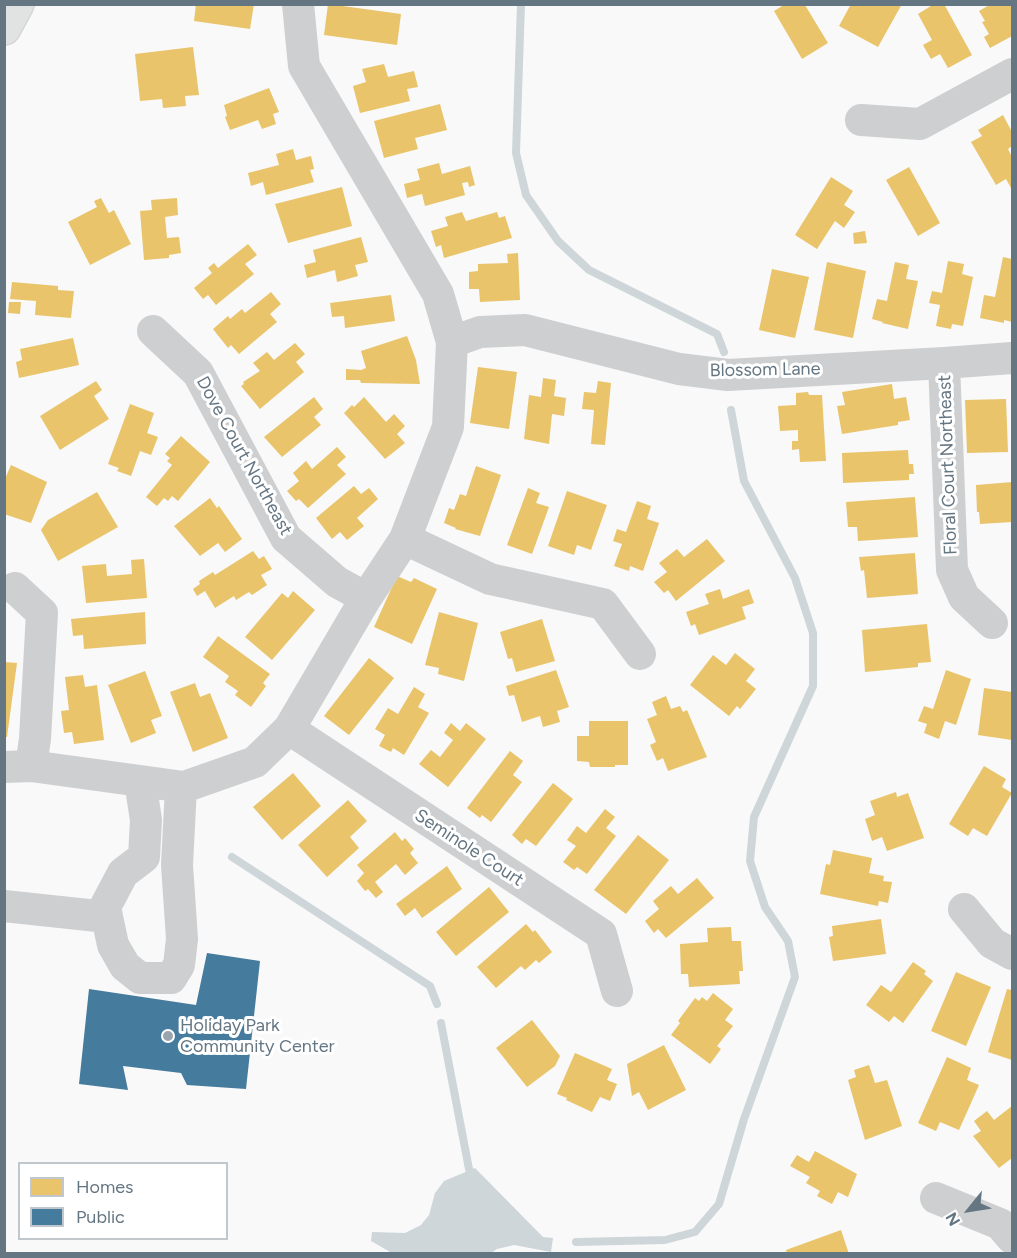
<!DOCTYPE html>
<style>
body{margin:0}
#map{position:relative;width:1017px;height:1258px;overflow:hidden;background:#f9f9f9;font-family:Figtree,sans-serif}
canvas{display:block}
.frame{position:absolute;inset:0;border:6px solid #657683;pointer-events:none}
.legend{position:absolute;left:18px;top:1162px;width:210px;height:78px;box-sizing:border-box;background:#fff;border:2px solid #c1c8cd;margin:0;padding:8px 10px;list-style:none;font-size:18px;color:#657683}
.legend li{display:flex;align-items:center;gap:12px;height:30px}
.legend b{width:30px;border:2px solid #c1c8cd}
.north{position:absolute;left:939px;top:1180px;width:60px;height:60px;-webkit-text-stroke:4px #fff;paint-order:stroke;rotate:240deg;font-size:16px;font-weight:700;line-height:24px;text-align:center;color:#657683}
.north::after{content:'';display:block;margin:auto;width:21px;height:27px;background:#657683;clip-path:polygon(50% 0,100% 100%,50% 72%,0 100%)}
</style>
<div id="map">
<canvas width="1017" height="1258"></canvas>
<div class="frame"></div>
<ul class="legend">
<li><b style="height:16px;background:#e9c46a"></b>Homes</li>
<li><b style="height:16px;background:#457b9d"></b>Public</li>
</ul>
<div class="north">N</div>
</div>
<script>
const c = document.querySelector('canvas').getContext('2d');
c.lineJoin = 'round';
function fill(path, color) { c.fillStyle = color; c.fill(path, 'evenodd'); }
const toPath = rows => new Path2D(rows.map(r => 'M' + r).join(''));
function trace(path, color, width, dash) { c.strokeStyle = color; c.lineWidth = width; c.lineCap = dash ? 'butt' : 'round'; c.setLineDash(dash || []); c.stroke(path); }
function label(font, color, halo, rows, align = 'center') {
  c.font = font + ' Figtree,sans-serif'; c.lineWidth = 6; c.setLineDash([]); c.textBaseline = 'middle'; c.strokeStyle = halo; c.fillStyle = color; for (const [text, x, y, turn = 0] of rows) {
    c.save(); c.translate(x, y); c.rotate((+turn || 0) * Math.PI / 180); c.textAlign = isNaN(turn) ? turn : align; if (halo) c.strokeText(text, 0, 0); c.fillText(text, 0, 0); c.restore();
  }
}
fill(toPath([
 [475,1168,543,1237,553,1238,551,1252,514,1245,497,1249,491,1253,392,1253,371,1241,372,1232,405,1233,421,1225,429,1215,435,1193,444,1181]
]), '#ced6d9');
fill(toPath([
 [196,4,254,4,250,29,194,21],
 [328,4,401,14,397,45,324,35],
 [851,4,902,4,878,47,839,26],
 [934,4,944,4,972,55,948,68,940,54,931,59,923,45,932,40,918,14],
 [991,4,1012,4,1012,36,990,48,984,37,989,34,982,22,985,21,979,11],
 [784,5,805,5,828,43,802,59,774,11],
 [193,47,199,95,185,96,186,106,163,108,162,99,140,101,135,54],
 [384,64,388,77,414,71,418,87,407,89,410,101,360,113,353,86,366,82,362,69],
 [269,88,279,112,273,114,276,124,262,129,258,120,230,130,225,117,227,116,224,105],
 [440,104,447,130,415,138,418,149,384,158,374,121],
 [1003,115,1012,132,1012,146,1008,149,1012,157,1012,190,1006,179,996,185,971,142,982,136,978,130],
 [293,149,296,160,311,156,314,169,310,170,314,182,266,195,263,182,251,186,248,173,279,165,276,154],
 [439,163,442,174,470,166,475,185,469,187,468,182,462,183,465,195,425,206,422,194,407,198,404,184,420,180,417,169],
 [909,167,940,223,918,236,886,180],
 [831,177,853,191,844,205,855,212,844,228,835,221,817,249,795,235],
 [342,187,352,226,288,243,275,204],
 [101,198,109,213,114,210,131,244,90,265,68,222,97,207,94,201],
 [177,198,178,215,165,217,167,238,179,237,181,253,169,255,169,258,144,260,140,211,152,210,151,200],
 [462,212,466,221,497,212,499,218,505,216,512,238,444,258,441,245,436,247,431,231,448,226,445,217],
 [865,231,867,243,854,244,853,233],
 [361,237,368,262,355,265,358,276,337,282,335,270,307,278,304,265,316,262,313,250],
 [248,244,257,255,245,264,254,274,216,305,208,295,203,299,194,288,212,273,208,268,214,263,218,268],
 [518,253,520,300,480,302,479,289,469,289,469,272,478,271,478,264,508,263,507,254],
 [1003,257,1012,259,1012,322,1004,320,1004,323,980,318,984,295,995,297],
 [948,261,964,264,962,274,973,277,963,326,952,324,951,329,936,326,940,305,929,303,932,291,942,293],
 [827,262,866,271,853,338,814,330],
 [895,262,909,265,906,279,918,281,908,329,882,323,883,322,872,319,877,299,887,301],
 [772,269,809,277,795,338,759,330],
 [12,282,58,286,58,290,74,291,71,318,35,315,36,301,10,299],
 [271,292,281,304,270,314,277,322,239,354,231,345,228,348,213,329,228,316,230,319,242,309,245,313],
 [391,295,395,321,345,328,344,316,332,317,330,303],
 [9,302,21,302,20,314,8,313],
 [407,336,416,360,420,384,361,383,360,380,346,380,346,369,361,370,366,368,361,351],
 [73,338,79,365,19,378,16,362,22,360,20,349],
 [295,343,305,354,296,362,304,372,260,409,241,386,244,384,243,382,260,371,253,363,267,352,274,360],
 [478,367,517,372,509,429,470,423],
 [543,378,556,380,554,396,566,398,564,416,552,414,549,444,524,439,529,395,541,397],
 [96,381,102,390,94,396,109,419,60,450,40,416],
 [598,381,611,383,605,445,591,444,594,410,582,409,584,392,596,393],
 [892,384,894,399,906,397,910,420,898,422,898,425,842,434,837,406,845,405,842,392],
 [808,392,809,395,822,395,826,461,800,462,799,449,792,450,792,441,798,441,798,430,780,431,778,406,796,405,796,393],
 [314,397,323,409,314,417,321,425,282,457,264,437],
 [364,397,386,422,394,414,405,426,397,434,405,443,385,459,344,413,352,405,354,407],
 [1006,399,1008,452,967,453,965,400],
 [130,404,154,413,147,433,158,437,151,455,140,451,131,476,117,471,119,468,108,464],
 [181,436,210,462,178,501,172,496,168,501,164,498,157,506,146,497,172,465,167,461,170,458,165,454],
 [337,447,346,457,337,465,346,474,308,508,299,499,296,501,287,491,299,481,293,473,306,461,312,469],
 [908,450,909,464,913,464,914,474,909,474,909,480,843,483,842,453],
 [11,465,47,482,31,523,4,514,4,481],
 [476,466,501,475,480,536,455,529,456,528,444,523,449,508,454,510,460,494,466,496],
 [1012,482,1012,522,980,524,979,512,977,512,976,485],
 [354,486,361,494,369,488,378,499,357,518,364,526,347,540,340,532,332,539,316,518],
 [528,488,540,493,536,503,549,507,532,554,507,545],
 [567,491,607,505,591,550,577,545,574,555,548,546],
 [97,492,118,527,58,561,41,530,48,520],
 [915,497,918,537,858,541,857,527,848,527,846,502],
 [210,498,217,508,219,506,242,539,225,552,218,543,200,556,174,526],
 [637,501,651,506,647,519,659,523,643,571,630,566,629,571,614,566,622,544,613,541,617,529,626,532],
 [707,539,725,561,676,601,668,590,664,593,654,582,667,572,659,563,677,549,684,557],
 [253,551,259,559,264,556,272,569,261,575,267,585,252,595,249,592,236,600,234,596,215,608,205,591,197,596,193,589,200,584,199,581,213,572,215,575],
 [915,553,918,594,867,598,864,570,861,571,859,557],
 [144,559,147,598,86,603,82,566,106,564,107,576,132,574,131,560],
 [397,576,411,582,414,578,437,589,412,644,374,627],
 [720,589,723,599,749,589,754,603,742,607,746,619,699,635,695,624,691,626,686,612,709,604,705,594],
 [293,591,315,610,272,660,245,637,282,593,288,598],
 [145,612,146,644,84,649,83,635,73,636,71,619],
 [439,612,478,623,464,681,438,674,439,668,425,665],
 [542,619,555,661,516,672,512,658,508,659,500,632],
 [927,624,931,662,918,663,918,667,865,672,862,630],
 [218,636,270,674,263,683,266,686,251,707,235,695,238,691,225,682,229,676,203,657],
 [735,653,755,669,746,681,756,689,740,709,737,706,729,716,690,685,713,655,726,665],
 [369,658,394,678,349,735,324,716],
 [4,662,17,663,7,737,4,737],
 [556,670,569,707,557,711,560,722,543,727,540,716,522,722,514,695,509,696,506,686],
 [946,670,971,679,956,725,945,721,939,739,924,733,927,724,918,721,924,706,933,709],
 [145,671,162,716,151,720,156,733,131,743,108,685],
 [83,675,85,687,97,685,104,740,74,744,72,732,64,733,61,711,69,710,65,677],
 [195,683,200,697,210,693,228,738,193,752,170,692],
 [414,687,425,694,418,707,429,713,404,755,393,748,391,752,379,746,385,735,375,729,388,708,398,714],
 [984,688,1012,692,1012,740,978,735],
 [666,696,671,709,680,706,683,712,687,710,707,757,668,771,663,758,657,761,650,745,656,742,647,719,657,715,652,702],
 [589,721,628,721,628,765,615,765,615,767,590,767,589,762,577,761,577,736,589,736],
 [451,723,460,731,466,723,486,739,448,787,419,764,431,750,440,757,453,740,444,733],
 [510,751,523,761,513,775,522,782,491,822,482,815,480,818,467,808],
 [984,766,1006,779,1002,787,1012,793,987,836,973,828,968,836,949,824],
 [293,773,321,806,282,840,253,807],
 [553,783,573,799,536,846,526,839,522,844,512,835],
 [896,792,897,797,908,793,924,838,887,851,882,837,872,841,865,819,875,815,870,801],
 [348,800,367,821,350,837,359,848,327,877,298,845],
 [605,809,615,817,606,828,616,836,587,874,577,867,574,870,563,862,576,846,567,840,577,826,586,833],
 [395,832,402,841,405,838,414,849,410,853,418,863,405,875,396,864,375,882,383,892,376,898,368,889,365,891,357,881,364,873,357,865],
 [638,835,669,860,626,914,594,890],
 [833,850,872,858,869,873,884,876,883,881,892,882,888,903,879,901,878,906,820,894,826,864,830,865],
 [447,866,462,889,422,918,415,908,405,916,396,904],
 [697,878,714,898,666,938,658,929,654,933,645,921,659,909,653,901,671,886,678,894],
 [489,887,509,912,456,956,436,932],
 [881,919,886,954,833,961,829,937,833,936,832,926],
 [526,924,533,932,535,930,552,952,539,963,536,960,525,970,521,966,496,988,477,967],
 [731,927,732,941,741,941,743,971,739,971,740,984,689,987,688,974,681,974,680,944,708,942,707,928],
 [913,962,926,971,924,974,933,981,903,1023,894,1016,889,1022,866,1005,881,985,891,992],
 [956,972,991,987,966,1046,931,1031],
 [1007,989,1012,990,1012,1060,988,1052],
 [713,993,733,1009,725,1020,733,1026,717,1046,721,1049,710,1064,671,1035,680,1023,678,1021,695,998,699,1001,702,997,707,1001],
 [532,1020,560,1056,555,1066,527,1087,496,1048],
 [664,1045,686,1090,648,1110,639,1092,632,1096,627,1064],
 [575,1053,612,1069,607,1080,617,1084,610,1101,600,1097,592,1112,566,1100,567,1098,557,1094],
 [947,1057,971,1068,967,1080,979,1085,959,1130,940,1122,936,1131,918,1123],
 [869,1065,875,1083,887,1080,902,1126,865,1140,848,1080,856,1077,854,1070],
 [1012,1106,1012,1158,999,1168,973,1136,981,1131,974,1121,987,1111,994,1120],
 [815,1151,857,1174,848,1197,838,1192,832,1204,817,1196,820,1191,806,1183,810,1177,790,1166,797,1155,809,1162],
 [841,1230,849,1254,787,1254,786,1250]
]), '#e9c46a');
fill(toPath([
 [207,953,260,961,246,1089,187,1085,181,1073,123,1066,128,1090,79,1084,89,989,196,1005]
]), '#457b9d');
trace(toPath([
 [521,4,516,153,526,195,558,241,589,270,717,334,724,352],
 [232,857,430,986,437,1004],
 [441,1023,469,1169],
 [576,1242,665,1240,695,1232,719,1204,744,1119,795,977,788,941,765,907,750,861,754,817,813,686,813,633,795,578,744,481,731,410]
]), '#ced6d9', 8);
const highway = toPath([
 [4,28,17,4]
]);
trace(highway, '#d5d6d6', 36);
trace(toPath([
 [861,120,920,124,1012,74],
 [153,331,198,373,286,538,337,582,366,598],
 [452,342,480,332,525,330,679,369,728,375,944,363,1012,358],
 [944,363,952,570,964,597,992,623],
 [405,539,490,579,603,604,640,654],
 [15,588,42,613,35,739,31,766],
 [289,729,601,934,617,991],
 [4,767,31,766,184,787,255,762,289,729,366,598,405,539,448,427,452,342,438,294,304,66,298,4],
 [140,781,146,820,144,857,123,873,105,907,113,945,125,966,140,978,171,978,179,965,182,939,177,865,181,787],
 [4,906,107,917],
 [964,909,992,943,1012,954],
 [936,1198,1000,1224,1012,1238]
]), '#cecfd0', 32);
trace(highway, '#e1e2e2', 33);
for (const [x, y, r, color] of [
 [168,1036,6,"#99a4ac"]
]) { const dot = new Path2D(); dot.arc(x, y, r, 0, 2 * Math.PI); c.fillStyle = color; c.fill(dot); trace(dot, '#fff', 2); }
label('18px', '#657683', '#fff', [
 ["Blossom Lane",765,370,-1],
 ["Dove Court Northeast",244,456,61],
 ["Floral Court Northeast",948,465,-92],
 ["Seminole Court",469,848,33]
]);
label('18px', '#657683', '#fff', [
 ["Holiday Park",180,1026],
 ["Community Center",180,1047]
], 'left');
</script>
